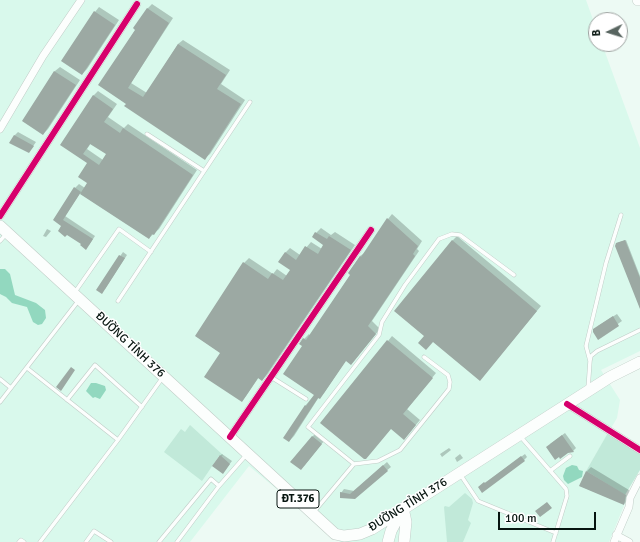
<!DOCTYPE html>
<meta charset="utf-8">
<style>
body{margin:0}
#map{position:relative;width:640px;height:542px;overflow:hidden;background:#edfaf4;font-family:Signika,sans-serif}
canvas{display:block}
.north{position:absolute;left:588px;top:12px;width:40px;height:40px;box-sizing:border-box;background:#fff;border:1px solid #9ca19f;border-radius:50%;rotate:266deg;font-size:11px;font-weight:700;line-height:16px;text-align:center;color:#071510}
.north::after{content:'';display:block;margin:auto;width:14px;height:18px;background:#586560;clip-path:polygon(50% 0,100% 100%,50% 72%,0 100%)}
.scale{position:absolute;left:498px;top:512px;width:98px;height:18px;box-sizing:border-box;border:2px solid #071510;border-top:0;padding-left:5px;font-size:12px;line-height:14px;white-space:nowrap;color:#071510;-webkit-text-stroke:3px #fff;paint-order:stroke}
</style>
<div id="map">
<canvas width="640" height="542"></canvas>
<div class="north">B</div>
<div class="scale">100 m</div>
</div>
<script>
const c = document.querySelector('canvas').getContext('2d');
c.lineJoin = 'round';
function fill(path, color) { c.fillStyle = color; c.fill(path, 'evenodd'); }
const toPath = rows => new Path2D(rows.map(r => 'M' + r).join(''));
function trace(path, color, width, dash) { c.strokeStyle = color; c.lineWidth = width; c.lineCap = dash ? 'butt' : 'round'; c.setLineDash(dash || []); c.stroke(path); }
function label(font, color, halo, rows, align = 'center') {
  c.font = font + ' Signika,sans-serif'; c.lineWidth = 3; c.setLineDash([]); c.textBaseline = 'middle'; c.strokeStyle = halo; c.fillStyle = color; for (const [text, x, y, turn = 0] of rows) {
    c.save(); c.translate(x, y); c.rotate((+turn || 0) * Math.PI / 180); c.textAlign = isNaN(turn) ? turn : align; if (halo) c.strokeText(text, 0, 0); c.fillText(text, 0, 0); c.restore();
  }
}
fill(toPath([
 [0,0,586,0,596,28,596,44,602,44,640,148,640,351,601,370,620,400,617,418,586,471,628,496,609,542,340,542,249,466,190,542,0,542]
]), '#d9f9ec');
fill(toPath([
 [190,425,223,455,221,457,219,456,202,481,164,452,181,429,185,432],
 [609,431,640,450,640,470,625,495,586,471],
 [465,493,472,499,473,503,468,520,471,523,463,542,447,542,444,507,445,506,449,507]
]), '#c1e9d9');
fill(toPath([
 [0,269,5,269,10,274,15,295,36,303,45,310,46,318,42,324,38,325,33,322,27,307,12,303,6,297,0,294],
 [91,383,96,383,105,386,106,390,100,399,95,397,93,398,86,391],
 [572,465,577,466,579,470,583,471,582,477,568,484,564,480,563,476,566,468]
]), '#92d8bf');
fill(toPath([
 [152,4,173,18,131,83,147,93,178,44,183,40,230,70,221,84,245,100,210,154,205,158,100,85,136,29,147,9],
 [99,7,119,20,87,69,82,74,95,12],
 [60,67,80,80,48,129,43,134,23,121,55,71],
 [98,91,117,104,108,117,124,128,128,124,197,170,159,229,149,238,80,193,65,216,95,236,89,245,82,244,63,225,54,220,75,188,79,184,85,188,89,182,88,163,62,145,93,96],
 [91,143,107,154,103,160,87,149],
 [18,132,36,142,29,152,14,136],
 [392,214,422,241,417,249,419,251,372,321,380,329,351,364,346,360,324,393,319,397,294,436,289,441,305,406,315,394,303,346,304,339,309,334,310,336,351,274,349,273,360,256,366,252,388,219],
 [321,228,331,235,335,232,355,245,267,375,262,380,259,377,246,396,242,401,221,353,196,336,244,263,249,258,273,274,277,269,287,276,291,270,285,253,290,248,300,255,311,242,322,249,325,245,316,233],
 [47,229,51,231,46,237,43,236],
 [457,236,541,306,484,375,426,336,452,241],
 [626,240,640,276,640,308,617,243],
 [123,252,127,255,105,289,97,290],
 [617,314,622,321,598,338,598,326],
 [392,336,436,373,407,409,420,420,408,434,391,428,366,458,388,341],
 [316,433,324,441,304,466,312,437],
 [565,433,576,448,573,451,550,444],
 [449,448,451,450,442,457,440,454],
 [222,454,232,461,225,470,220,456],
 [460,454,463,458,457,462,455,458],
 [525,454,527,457,524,460,479,487],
 [387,462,391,467,354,498,341,493,344,489,354,491],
 [591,467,629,490,629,499,624,504,580,486,587,471]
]), '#0003');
fill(toPath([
 [147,8,169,23,128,88,143,97,178,44,226,75,217,89,241,104,205,160,124,106,126,104,98,85,135,30,133,28],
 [94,11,115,25,82,75,61,61],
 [54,71,76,85,43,135,22,121],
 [93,95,113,109,104,122,120,133,123,128,193,175,154,235,152,234,149,239,80,194,87,183,78,177,87,163,60,145],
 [90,144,106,154,99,165,83,154],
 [14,135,34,146,29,153,9,143],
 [74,187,81,192,63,220,93,239,86,250,80,245,81,244,67,235,65,237,58,231,61,226,53,220],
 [387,218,418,246,413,254,415,256,368,326,376,334,351,365,346,361,320,399,318,398,289,442,283,438,305,405,306,406,314,395,283,374,302,346,299,344,303,338,306,340,350,275,348,273,360,256,361,257],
 [315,232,327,239,329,236,351,250,262,381,258,378,242,402,204,377,220,353,195,336,243,262,268,279,272,273,283,280,290,270,278,262,285,252,296,260,305,246,318,254,323,245,312,237],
 [452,240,537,311,480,381,433,342,426,350,418,343,424,336,394,311],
 [625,240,640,278,640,309,615,246,616,243],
 [119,255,125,258,102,294,96,290],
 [613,316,619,326,598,340,593,332,593,329],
 [387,340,433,378,403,414,416,425,404,440,391,429,366,459,364,459,320,423],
 [71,367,75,370,61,391,56,387],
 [562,435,574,452,568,453,560,459,559,457,555,460,546,447],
 [312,436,322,444,301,470,290,462],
 [220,455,230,464,223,474,212,466],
 [521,456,525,461,482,493,478,487,484,482,485,483],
 [383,465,388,471,355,499,340,498,340,492,350,494],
 [586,471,626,495,624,505,579,486],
 [547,502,552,508,540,517,535,511]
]), '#9ca9a3');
const service = toPath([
 [147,134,204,171],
 [0,241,7,233],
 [75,292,119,229,151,252],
 [118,301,250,102],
 [590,361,586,346,606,263,621,215],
 [27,368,118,440],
 [271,377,306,399],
 [0,379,11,388],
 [588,389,590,361,591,356,597,351,640,330],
 [67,400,95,365,142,407],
 [0,402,79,300],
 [520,436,566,489,567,496,553,542],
 [354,464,308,427,379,335,382,322,405,285,439,239,452,234,460,235,514,275],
 [550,471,570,456],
 [460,474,478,501,556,533],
 [313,513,354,464,378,461,400,450,449,389,450,382,448,375,424,357],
 [19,542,21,540,24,542],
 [40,542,118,440,163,377],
 [86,542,94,531,111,542],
 [159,542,211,479,219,486],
 [177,542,219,486,247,454]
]);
const minor = toPath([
 [0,129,43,56,81,0],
 [0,216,137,4],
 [567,404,640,450],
 [230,437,371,230],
 [616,535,629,542],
 [614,542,629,507,630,498,640,478]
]);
const primary = toPath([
 [638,0,640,0],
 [0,226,335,534,344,536,360,534,372,529,610,377,640,362],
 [403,508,406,522,404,542],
 [388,542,391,531,401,512]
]);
trace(service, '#c0cdc7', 4.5);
trace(minor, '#c0cdc7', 8);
trace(primary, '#c0cdc7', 12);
trace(service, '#fcfefd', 3.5);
trace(minor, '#fcfefd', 7);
trace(primary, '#fcfefd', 11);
trace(toPath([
 [0,216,137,4],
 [567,404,640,450],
 [230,437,371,230]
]), '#d6006c', 6);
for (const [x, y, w] of [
 [298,499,42]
]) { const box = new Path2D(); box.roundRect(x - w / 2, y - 9, w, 18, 3); c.fillStyle = '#fff'; c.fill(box); trace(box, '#071510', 1); }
label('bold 11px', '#071510', null, [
 ["ĐT.376",298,499]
]);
label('12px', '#071510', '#fff', [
 ["ĐƯỜNG TỈNH 376",130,345,43],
 ["ĐƯỜNG TỈNH 376",408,505,-32]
]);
</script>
